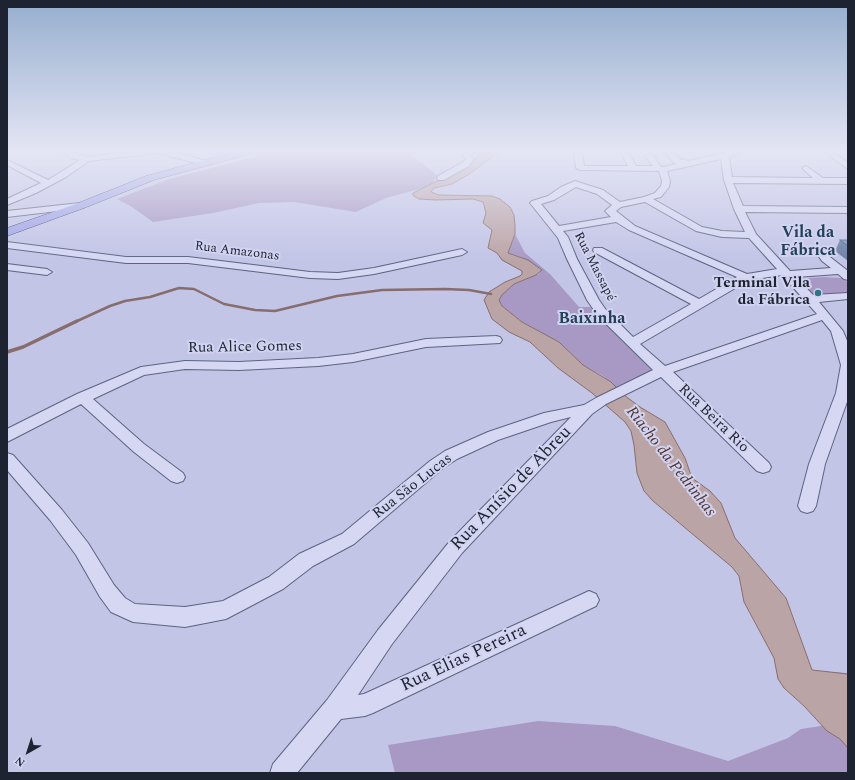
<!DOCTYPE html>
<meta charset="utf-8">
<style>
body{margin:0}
#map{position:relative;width:855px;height:780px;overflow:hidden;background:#c3c5e7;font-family:Spectral,serif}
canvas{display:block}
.frame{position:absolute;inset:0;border:8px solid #1e2331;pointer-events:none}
.north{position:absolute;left:8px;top:732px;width:40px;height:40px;-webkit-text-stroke:3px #d1d3f0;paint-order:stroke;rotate:219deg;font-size:11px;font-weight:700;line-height:16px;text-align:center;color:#1e2331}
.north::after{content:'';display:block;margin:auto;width:14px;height:18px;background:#1e2331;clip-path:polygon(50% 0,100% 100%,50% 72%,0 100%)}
</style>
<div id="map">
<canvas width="855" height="780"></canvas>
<div class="frame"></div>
<div class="north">N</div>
</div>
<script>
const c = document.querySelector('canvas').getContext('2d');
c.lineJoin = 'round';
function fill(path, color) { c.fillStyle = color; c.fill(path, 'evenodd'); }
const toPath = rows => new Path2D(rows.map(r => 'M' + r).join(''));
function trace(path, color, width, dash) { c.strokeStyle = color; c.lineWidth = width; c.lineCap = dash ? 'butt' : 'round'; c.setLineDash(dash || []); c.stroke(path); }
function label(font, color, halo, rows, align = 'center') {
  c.font = font + ' Spectral,serif'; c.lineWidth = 4; c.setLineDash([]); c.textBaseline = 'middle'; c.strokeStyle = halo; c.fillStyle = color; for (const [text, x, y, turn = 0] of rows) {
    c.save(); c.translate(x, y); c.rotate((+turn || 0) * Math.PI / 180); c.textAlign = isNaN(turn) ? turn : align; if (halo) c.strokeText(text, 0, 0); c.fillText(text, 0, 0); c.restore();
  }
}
fill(toPath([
 [266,151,407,151,437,175,431,186,386,198,356,212,294,202,259,203,213,213,153,222,132,207,117,199,169,179,254,157],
 [515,234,525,253,550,274,579,307,590,307,654,370,616,388,603,376,583,365,559,342,522,322,502,306,499,300,502,295,514,284,539,274,541,269,521,257,508,253],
 [824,277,842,278,848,283,848,294,812,295,794,279],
 [798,670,846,673,848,676,848,773,395,773,388,745,538,721,615,726,728,761,788,738,801,729,827,725]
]), '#a899c4');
const water = toPath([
 [484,151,500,151,471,173,452,184,434,188,431,192,439,195,492,196,500,199,510,207,514,215,515,225,515,234,508,253,528,260,542,270,536,275,514,284,502,295,499,300,502,306,522,322,559,342,583,365,611,382,624,395,640,407,665,422,685,458,692,478,710,491,721,503,735,538,786,598,812,670,848,674,848,748,840,739,827,731,804,706,784,688,778,679,774,658,744,602,739,576,732,567,653,501,644,491,637,473,634,445,631,431,625,422,592,393,558,368,530,342,509,332,492,319,484,300,489,292,505,282,520,276,522,274,522,271,502,260,497,253,488,248,492,230,483,223,486,213,483,202,473,199,436,200,419,199,414,196,412,194,415,192,465,167,484,151]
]);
fill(water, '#bba4a6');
trace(water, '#876d6d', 1);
trace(toPath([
 [75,322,110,306,125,301,150,297,179,288,194,289,224,304,255,310,275,311,337,296,382,290,445,289,469,290,491,294]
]), '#876d6d', 2.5);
trace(toPath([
 [7,352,23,347,77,321]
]), '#876d6d', 3.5);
const minor = toPath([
 [59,151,70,151,87,157,132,151,170,151,207,161,208,163,204,165,157,153,89,161,66,177,36,193,7,205,7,199,41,183,7,165,7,160,48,180,80,160,71,158,59,151],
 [466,151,474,151,470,156,474,159,469,166,444,180,438,180,437,178,438,176,463,162,466,159,462,156,466,151],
 [574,151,582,151,584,166,628,166,620,151,628,151,636,166,653,166,645,156,649,154,652,154,661,167,663,167,677,164,674,163,664,151,673,151,680,159,688,161,734,151,746,151,729,157,732,177,813,178,802,168,806,166,823,178,848,178,848,184,733,183,743,206,848,207,848,213,745,212,756,234,790,271,831,268,822,261,817,254,821,249,825,248,830,251,828,254,830,257,848,271,848,280,844,279,838,274,796,277,813,295,848,293,848,299,819,302,843,331,848,343,848,399,825,464,816,506,813,511,807,513,801,511,798,506,809,464,836,393,841,365,831,331,822,320,673,372,769,463,771,467,769,471,763,473,757,471,661,377,606,404,592,414,462,553,392,644,358,695,364,694,375,689,589,591,596,594,599,600,596,606,373,713,365,716,341,719,297,773,270,773,273,764,327,700,378,630,450,541,571,417,551,422,498,440,457,459,442,469,354,544,313,566,283,589,226,619,185,627,133,622,111,612,100,597,76,555,50,520,7,470,7,453,13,455,62,510,88,543,114,585,125,598,135,604,185,607,223,601,269,577,299,554,342,534,430,461,445,451,488,432,544,413,584,405,596,398,653,370,598,316,587,300,567,259,558,238,530,203,532,201,548,196,561,187,575,181,603,190,620,202,644,197,655,193,661,186,662,181,659,171,580,170,576,168,574,151],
 [721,159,724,180,734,209,745,232,722,231,702,227,653,199,661,197,669,187,670,181,667,171,721,159],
 [576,187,597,194,612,205,605,211,611,217,559,226,541,204,554,200,576,187],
 [645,202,696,231,722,237,749,238,777,269,747,274,635,226,616,211,621,207,645,202],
 [616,222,629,230,737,277,699,299,602,248,594,248,593,250,594,252,691,304,633,337,606,310,599,300,577,259,568,237,563,231,616,222],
 [782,275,817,314,665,366,640,344,749,280,782,275],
 [823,151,832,151,848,163,848,169,823,151],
 [80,203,83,204,85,206,83,208,7,217,7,211,80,203],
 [7,242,126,257,188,257,310,272,338,273,374,268,462,249,467,252,462,255,374,274,338,279,310,278,188,263,126,263,7,248,7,242],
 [7,264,47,269,52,272,47,275,7,270,7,264],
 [496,336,500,337,502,340,500,343,426,347,353,362,318,366,239,370,185,369,144,375,93,399,144,444,183,473,185,477,183,481,177,483,171,481,134,452,81,404,7,442,7,429,77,394,141,367,185,361,239,362,318,358,353,354,426,339,496,336]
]);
const major = toPath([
 [238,151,254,151,253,153,154,180,84,208,7,236,7,228,76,204,146,176,238,151]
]);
trace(minor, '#5c647f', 2);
trace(major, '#30384d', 1);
fill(minor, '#d5d7f3');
fill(major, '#9fa4e6');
fill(toPath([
 [840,240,848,240,848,261,835,251]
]), '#6c80a6');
const building = toPath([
 [840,240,848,240,848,246,840,240]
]);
fill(building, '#7e95c1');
trace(building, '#586887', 1);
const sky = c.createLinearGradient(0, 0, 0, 261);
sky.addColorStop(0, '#96aece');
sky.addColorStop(0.58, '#e4e5f4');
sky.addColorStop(1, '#e4e5f400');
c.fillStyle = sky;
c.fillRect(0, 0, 855, 261);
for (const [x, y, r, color] of [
 [818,293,4,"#347386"]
]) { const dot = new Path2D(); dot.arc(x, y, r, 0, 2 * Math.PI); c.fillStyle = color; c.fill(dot); trace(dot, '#d1d3f0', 1.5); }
label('13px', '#1e2331', '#d1d3f0', [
 ["Rua Amazonas",237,252,7],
 ["Rua Massapé",594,267,63]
]);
label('bold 15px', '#1e2331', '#d1d3f0', [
 ["Terminal Vila",810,284],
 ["da Fábrica",810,301]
], 'right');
label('15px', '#1e2331', '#d1d3f0', [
 ["Rua Alice Gomes",245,348,-1],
 ["Rua Beira Rio",713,419,44],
 ["Rua São Lucas",413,487,-38]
]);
label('bold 16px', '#234058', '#d1d3f0', [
 ["Vila da",808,234],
 ["Fábrica",808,252]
]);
label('bold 16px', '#234058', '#d1d3f0', [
 ["Baixinha",592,320]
]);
label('italic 16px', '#4f352f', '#d1d3f0', [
 ["Riacho da Pedrinhas",670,462,52]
]);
label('18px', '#1e2331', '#d1d3f0', [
 ["Rua Anísio de Abreu",512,489,-46],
 ["Rua Elias Pereira",464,659,-25]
]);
</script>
